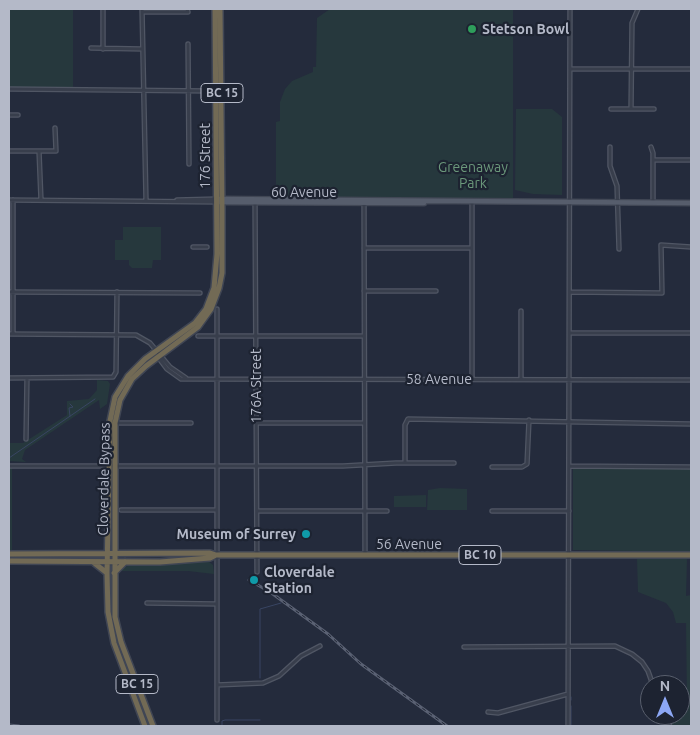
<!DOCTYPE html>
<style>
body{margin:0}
#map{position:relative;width:700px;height:735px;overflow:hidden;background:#242b3c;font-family:Ubuntu,sans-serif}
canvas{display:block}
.frame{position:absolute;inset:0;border:10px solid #b4b9c8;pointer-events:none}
.north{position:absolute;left:640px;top:675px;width:50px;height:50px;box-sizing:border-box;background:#1d2331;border:1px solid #595f6d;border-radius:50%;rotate:0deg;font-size:14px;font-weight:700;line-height:20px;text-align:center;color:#b4b9c8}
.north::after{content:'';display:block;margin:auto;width:18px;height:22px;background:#8ca7f5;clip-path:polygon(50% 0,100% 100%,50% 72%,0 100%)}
</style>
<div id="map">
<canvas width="700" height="735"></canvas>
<div class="frame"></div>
<div class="north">N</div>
</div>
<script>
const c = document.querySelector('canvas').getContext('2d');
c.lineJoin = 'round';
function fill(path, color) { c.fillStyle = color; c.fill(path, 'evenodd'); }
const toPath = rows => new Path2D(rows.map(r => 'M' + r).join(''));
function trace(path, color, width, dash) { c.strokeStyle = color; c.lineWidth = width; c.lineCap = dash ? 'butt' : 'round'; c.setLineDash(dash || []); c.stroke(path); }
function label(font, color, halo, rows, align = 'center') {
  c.font = font + ' Ubuntu,sans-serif'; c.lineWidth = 4.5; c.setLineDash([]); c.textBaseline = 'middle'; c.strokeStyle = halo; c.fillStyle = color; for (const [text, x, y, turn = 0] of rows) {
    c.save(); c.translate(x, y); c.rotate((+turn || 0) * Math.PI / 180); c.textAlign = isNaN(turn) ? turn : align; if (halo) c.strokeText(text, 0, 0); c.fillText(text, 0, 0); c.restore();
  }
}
fill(toPath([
 [9,9,73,9,73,88,9,88],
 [330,9,513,9,513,199,276,198,276,122,280,121,280,102,285,89,292,81,313,72,313,67,316,67,317,18],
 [516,109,552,109,562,117,562,195,533,194,515,190],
 [123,227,161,227,161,260,153,260,152,268,132,268,129,265,129,260,115,260,115,240,123,240],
 [97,380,108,381,110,384,107,404,100,409,99,400,25,450,22,459,26,462,9,461,9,443,23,443,67,415,67,401,89,399,97,390],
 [573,467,691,468,691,552,573,550],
 [9,468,12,468,12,552,9,552],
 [440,488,467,489,467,510,427,510,428,490],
 [426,495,426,507,394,507,394,496],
 [637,559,687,559,686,596,691,595,691,726,674,726,668,721,675,715,680,715,680,710,687,703,686,623,676,623,673,612,666,603,638,592],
 [208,561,213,565,214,574,188,571,119,571,129,565,151,566]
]), '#26383d');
trace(toPath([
 [70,416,69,408,73,407,70,404],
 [9,458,95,399],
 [260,678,260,609,281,603],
 [571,697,571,700],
 [571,725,571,706],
 [222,726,222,721,225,720,260,720]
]), '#394563', 1);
const minor = toPath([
 [103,9,103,49],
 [142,9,146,200],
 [142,12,188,12,187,9],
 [188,44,189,164],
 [91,48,142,49],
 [570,69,691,69],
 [9,89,209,91,216,96],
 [611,109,654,109],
 [631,109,632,23,638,9],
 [9,115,18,115],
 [610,147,610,166,617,186,619,249],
 [651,147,653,153,653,203],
 [9,151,56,151,55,128],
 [39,151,41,200],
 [653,160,691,160],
 [9,200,217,202],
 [13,200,13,334],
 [177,200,216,199],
 [255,201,257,572],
 [364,201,365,555],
 [472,202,472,379],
 [193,247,207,247],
 [364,248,472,248],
 [364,291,436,291],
 [9,292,200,293],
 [570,292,662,293,661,245,691,247],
 [521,311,521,379],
 [570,333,691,333],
 [9,334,136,335,150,343,170,367,186,378],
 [198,336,364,336],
 [158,357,167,369,181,379,691,380],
 [9,378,113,377,116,372,117,292],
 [115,423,191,423],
 [256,423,364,423],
 [26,439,27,378],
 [405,463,405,425,408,419,691,424],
 [9,466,343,466,396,463,454,463],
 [17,466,41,466],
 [570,466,691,467],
 [492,467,522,467,527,464,529,420],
 [121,510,216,510],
 [257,511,387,511],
 [492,511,569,511],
 [147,603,217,604],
 [464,647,615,646,632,654,642,662,648,671,653,685],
 [217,685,263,683,279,676,301,656,320,646],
 [488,712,498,713,568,694],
 [660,715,670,726],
 [217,720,217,309],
 [568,726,570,9]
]);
const major = toPath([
 [220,199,691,203],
 [219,202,424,203]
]);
const highway = toPath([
 [9,554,210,553,216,555,691,555],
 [9,561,160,562,210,558,216,555],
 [93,562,107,573],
 [114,573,125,562],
 [145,726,114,643,108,612,107,573,110,421,115,397,128,376,145,359,195,323,206,309,214,288,217,254,215,9],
 [153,726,121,642,115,617,115,423,120,400,132,379,146,366,198,327,211,309,219,288,222,273,222,208,220,9]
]);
trace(minor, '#505664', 5.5);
trace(major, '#414755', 7);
trace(highway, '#404654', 8);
trace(minor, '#383e4c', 3);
trace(major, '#565d6c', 4.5);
trace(highway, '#726a55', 5);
const rail = toPath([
 [249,580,270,592,328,634,361,664,447,726],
 [9,725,19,726]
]);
trace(rail, '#5a6173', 3);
trace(rail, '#1d2331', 1, [4]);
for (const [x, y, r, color] of [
 [472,29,5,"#2e9e5b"],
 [306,534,5,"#0f9aa8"],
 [254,580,5,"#0f9aa8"]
]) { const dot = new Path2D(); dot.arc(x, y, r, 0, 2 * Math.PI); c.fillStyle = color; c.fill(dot); trace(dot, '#1d2331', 2); }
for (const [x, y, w] of [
 [222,93,42],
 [480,555,42],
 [137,684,42]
]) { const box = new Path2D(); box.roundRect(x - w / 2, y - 9.5, w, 19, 4); c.fillStyle = '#1d2331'; c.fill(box); trace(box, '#b4b9c8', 1); }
label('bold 12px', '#b4b9c8', null, [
 ["BC 15",222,93],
 ["BC 10",480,555],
 ["BC 15",137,684]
]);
label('bold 14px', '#b4b9c8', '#1d2331', [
 ["Stetson Bowl",482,29],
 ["Museum of Surrey",296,534,"right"],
 ["Cloverdale",264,572],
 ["Station",264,588]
], 'left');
label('14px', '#b4b9c8', '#1d2331', [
 ["176 Street",205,156,-90],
 ["60 Avenue",304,192],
 ["58 Avenue",439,379],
 ["176A Street",256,386,-90],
 ["Cloverdale Bypass",104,479,-89],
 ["56 Avenue",409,544]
]);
label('14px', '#6b987b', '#1d2331', [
 ["Greenaway",473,167],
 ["Park",473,183]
]);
</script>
